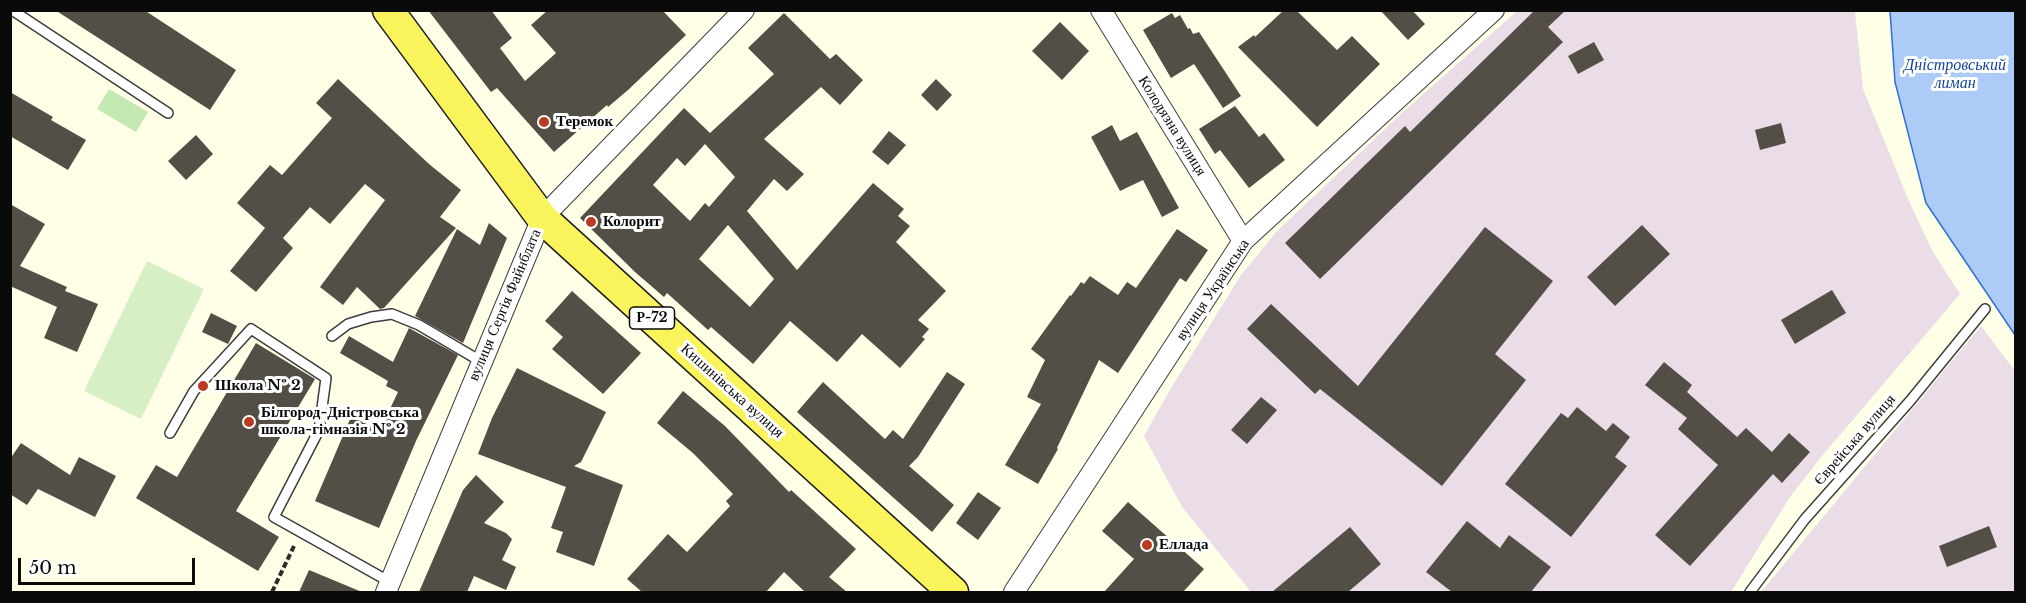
<!DOCTYPE html>
<meta charset="utf-8">
<style>
body{margin:0}
#map{position:relative;width:2026px;height:603px;overflow:hidden;background:#ffffe7;font-family:"Libre Baskerville",serif}
canvas{display:block}
.frame{position:absolute;inset:0;border:12px solid #0a0a0a;pointer-events:none}
.scale{position:absolute;left:18px;top:558px;width:177px;height:27px;box-sizing:border-box;border:3px solid #0a0a0a;border-top:0;padding-left:8px;font-size:18px;line-height:21px;white-space:nowrap;color:#0a0a0a;-webkit-text-stroke:4px #fff;paint-order:stroke}
</style>
<div id="map">
<canvas width="2026" height="603"></canvas>
<div class="frame"></div>
<div class="scale">50 m</div>
</div>
<script>
const c = document.querySelector('canvas').getContext('2d');
c.lineJoin = 'round';
function fill(path, color) { c.fillStyle = color; c.fill(path, 'evenodd'); }
const toPath = rows => new Path2D(rows.map(r => 'M' + r).join(''));
function trace(path, color, width, dash) { c.strokeStyle = color; c.lineWidth = width; c.lineCap = dash ? 'butt' : 'round'; c.setLineDash(dash || []); c.stroke(path); }
function label(font, color, halo, rows, align = 'center') {
  c.font = font + ' "Libre Baskerville",serif'; c.lineWidth = 6; c.setLineDash([]); c.textBaseline = 'middle'; c.strokeStyle = halo; c.fillStyle = color; for (const [text, x, y, turn = 0] of rows) {
    c.save(); c.translate(x, y); c.rotate((+turn || 0) * Math.PI / 180); c.textAlign = isNaN(turn) ? turn : align; if (halo) c.strokeText(text, 0, 0); c.fillText(text, 0, 0); c.restore();
  }
}
fill(toPath([
 [1517,11,1855,11,1863,89,1909,201,1933,252,1960,294,1822,456,1790,497,1731,592,1251,592,1182,507,1144,436,1171,388,1241,275,1276,232,1403,112],
 [1981,326,2015,371,2015,592,1761,592]
]), '#eadde8');
fill(toPath([
 [109,89,148,112,136,132,97,109]
]), '#c3e8b2');
fill(toPath([
 [147,261,204,289,141,419,84,391]
]), '#d7efc4');
const water = toPath([
 [1890,11,2015,11,2015,335,1926,203,1895,82,1890,11]
]);
fill(water, '#accbf6');
trace(water, '#3370ce', 1.5);
fill(toPath([
 [55,10,144,10,236,70,210,110],
 [428,10,491,10,512,38,500,48,525,81,556,53,531,25,548,10,662,10,686,35,628,90,608,107,607,105,554,152,497,88,491,92],
 [1284,10,1296,10,1337,50,1352,36,1380,64,1317,127,1238,47,1254,35,1255,37],
 [1380,10,1412,10,1425,24,1408,40],
 [1535,10,1566,10,1548,27,1563,42,1320,279,1285,243,1405,126,1410,132],
 [784,13,830,59,836,54,863,80,840,105,821,87,764,139,804,174,787,191,774,179,747,211,797,270,873,183,904,209,898,216,910,226,896,242,946,291,918,320,929,329,922,337,925,339,900,368,862,334,837,362,790,321,753,364,711,327,708,330,667,293,664,297,635,272,580,218,684,108,710,133,774,74,748,48],
 [705,144,735,177,709,207,705,203,690,221,653,185,677,158,685,166],
 [728,225,774,279,750,307,699,259],
 [1172,13,1175,18,1180,15,1188,29,1190,28,1193,34,1199,32,1241,96,1223,108,1194,64,1171,78,1143,30],
 [1060,22,1089,51,1062,80,1032,51],
 [1594,42,1604,60,1578,74,1568,56],
 [338,79,429,164,461,190,440,217,456,228,384,308,380,309,357,287,343,305,320,287,385,200,365,184,330,224,310,207,283,238,293,248,256,292,230,271,265,228,237,203,270,165,282,175,332,118,316,103],
 [936,79,952,95,937,111,921,95],
 [10,92,53,117,51,120,86,140,68,170,10,136],
 [1235,106,1259,137,1264,133,1285,160,1249,188,1220,150,1215,154,1199,129],
 [1781,123,1786,143,1760,150,1755,130],
 [1112,125,1120,141,1137,132,1179,208,1162,217,1143,180,1120,191,1091,137],
 [889,131,906,145,888,165,872,152],
 [196,135,213,154,186,180,168,161],
 [10,204,45,224,20,266,67,287,65,291,98,304,77,352,44,338,57,307,10,286],
 [489,223,507,238,463,343,415,316,457,229,480,245],
 [1642,225,1670,254,1615,306,1587,277],
 [1485,227,1553,281,1495,354,1526,380,1442,486,1320,389,1315,394,1247,329,1271,304,1358,386],
 [1177,229,1208,250,1186,282,1180,278,1118,373,1099,360,1057,448,1058,449,1038,484,1005,465,1041,404,1027,397,1045,360,1031,349,1070,295,1071,296,1081,282,1084,284,1090,276,1118,295,1127,282,1136,288],
 [1832,290,1846,313,1795,344,1781,320],
 [572,291,641,353,603,394,552,349,563,337,545,321],
 [211,313,237,326,228,344,202,332],
 [409,328,458,355,416,441,379,528,315,501,351,417,380,430,398,392,386,386,388,381,340,353,349,336,393,362],
 [256,343,315,379,236,511,279,537,258,571,136,498,156,465,177,477],
 [1664,362,1692,385,1687,392,1737,437,1746,428,1772,452,1789,433,1810,452,1782,483,1773,474,1690,566,1655,535,1718,465,1678,429,1687,418,1645,385],
 [517,368,606,412,581,462,574,466,623,485,594,566,556,552,563,532,551,528,566,487,478,454,492,418],
 [947,372,965,384,918,457,909,466,954,505,932,532,797,412,823,382,885,439,893,430,903,439],
 [683,391,725,426,789,492,791,490,856,549,829,577,847,592,805,592,784,572,766,592,642,592,627,579,668,534,687,552,730,506,726,501,733,494,694,454,657,423],
 [1261,397,1277,410,1247,444,1231,430],
 [1577,407,1606,431,1613,423,1630,437,1615,457,1627,466,1571,537,1505,484,1561,413,1568,418],
 [21,443,70,475,79,457,116,476,95,517,38,489,27,505,10,494,10,459],
 [476,475,504,502,484,523,506,533,512,539,502,560,516,567,506,590,474,576,467,592,419,592,463,490],
 [978,492,1001,508,978,540,956,523],
 [1128,502,1204,569,1183,592,1104,592,1134,559,1102,531],
 [1467,521,1500,548,1509,535,1551,567,1531,592,1452,592,1426,572],
 [1989,526,1997,547,1947,567,1939,546],
 [1350,527,1381,564,1348,592,1272,592],
 [309,570,362,592,299,592]
]), '#534e46');
const service = toPath([
 [12,10,168,113],
 [332,336,348,324,371,317,392,314,419,325,482,362],
 [170,433,194,391,251,329,326,378,319,430,274,517,390,582],
 [1750,592,1805,519,1910,401,1985,309]
]);
const minor = toPath([
 [1101,10,1243,241],
 [386,592,542,218,744,10],
 [1014,592,1243,241,1494,10]
]);
const primary = toPath([
 [388,10,542,218,953,592]
]);
trace(service, '#3d3d3d', 12);
trace(minor, '#3d3d3d', 22);
trace(primary, '#1b1b1b', 33);
trace(toPath([
 [272,592,294,546]
]), '#2c2c2c', 4, [6, 3]);
trace(service, '#fff', 9);
trace(minor, '#fff', 20);
trace(primary, '#faf45c', 30);
for (const [x, y, r, color] of [
 [544,122,6,"#ba3b22"],
 [591,222,6,"#ba3b22"],
 [203,386,6,"#ba3b22"],
 [249,422,6,"#ba3b22"],
 [1147,545,6,"#ba3b22"]
]) { const dot = new Path2D(); dot.arc(x, y, r, 0, 2 * Math.PI); c.fillStyle = color; c.fill(dot); trace(dot, '#fff', 2); }
for (const [x, y, w] of [
 [652,318,45]
]) { const box = new Path2D(); box.roundRect(x - w / 2, y - 11, w, 22, 4.5); c.fillStyle = '#fff'; c.fill(box); trace(box, '#0a0a0a', 1.5); }
label('bold 14px', '#0a0a0a', null, [
 ["Р-72",652,318]
]);
label('bold 15px', '#0a0a0a', '#fff', [
 ["Теремок",556,122],
 ["Колорит",603,222],
 ["Школа № 2",215,386],
 ["Білгород-Дністровська",261,413],
 ["школа-гімназія № 2",261,430],
 ["Еллада",1159,545]
], 'left');
label('15px', '#0a0a0a', '#fff', [
 ["Колодязна вулиця",1172,126,58],
 ["вулиця Українська",1213,290,-56],
 ["вулиця Сергія Файнблата",505,305,-67],
 ["Кишинівська вулиця",732,391,42],
 ["Єврейська вулиця",1855,440,-49]
]);
label('italic 16px', '#14449b', '#fff', [
 ["Дністровський",1955,65],
 ["лиман",1955,83]
]);
</script>
